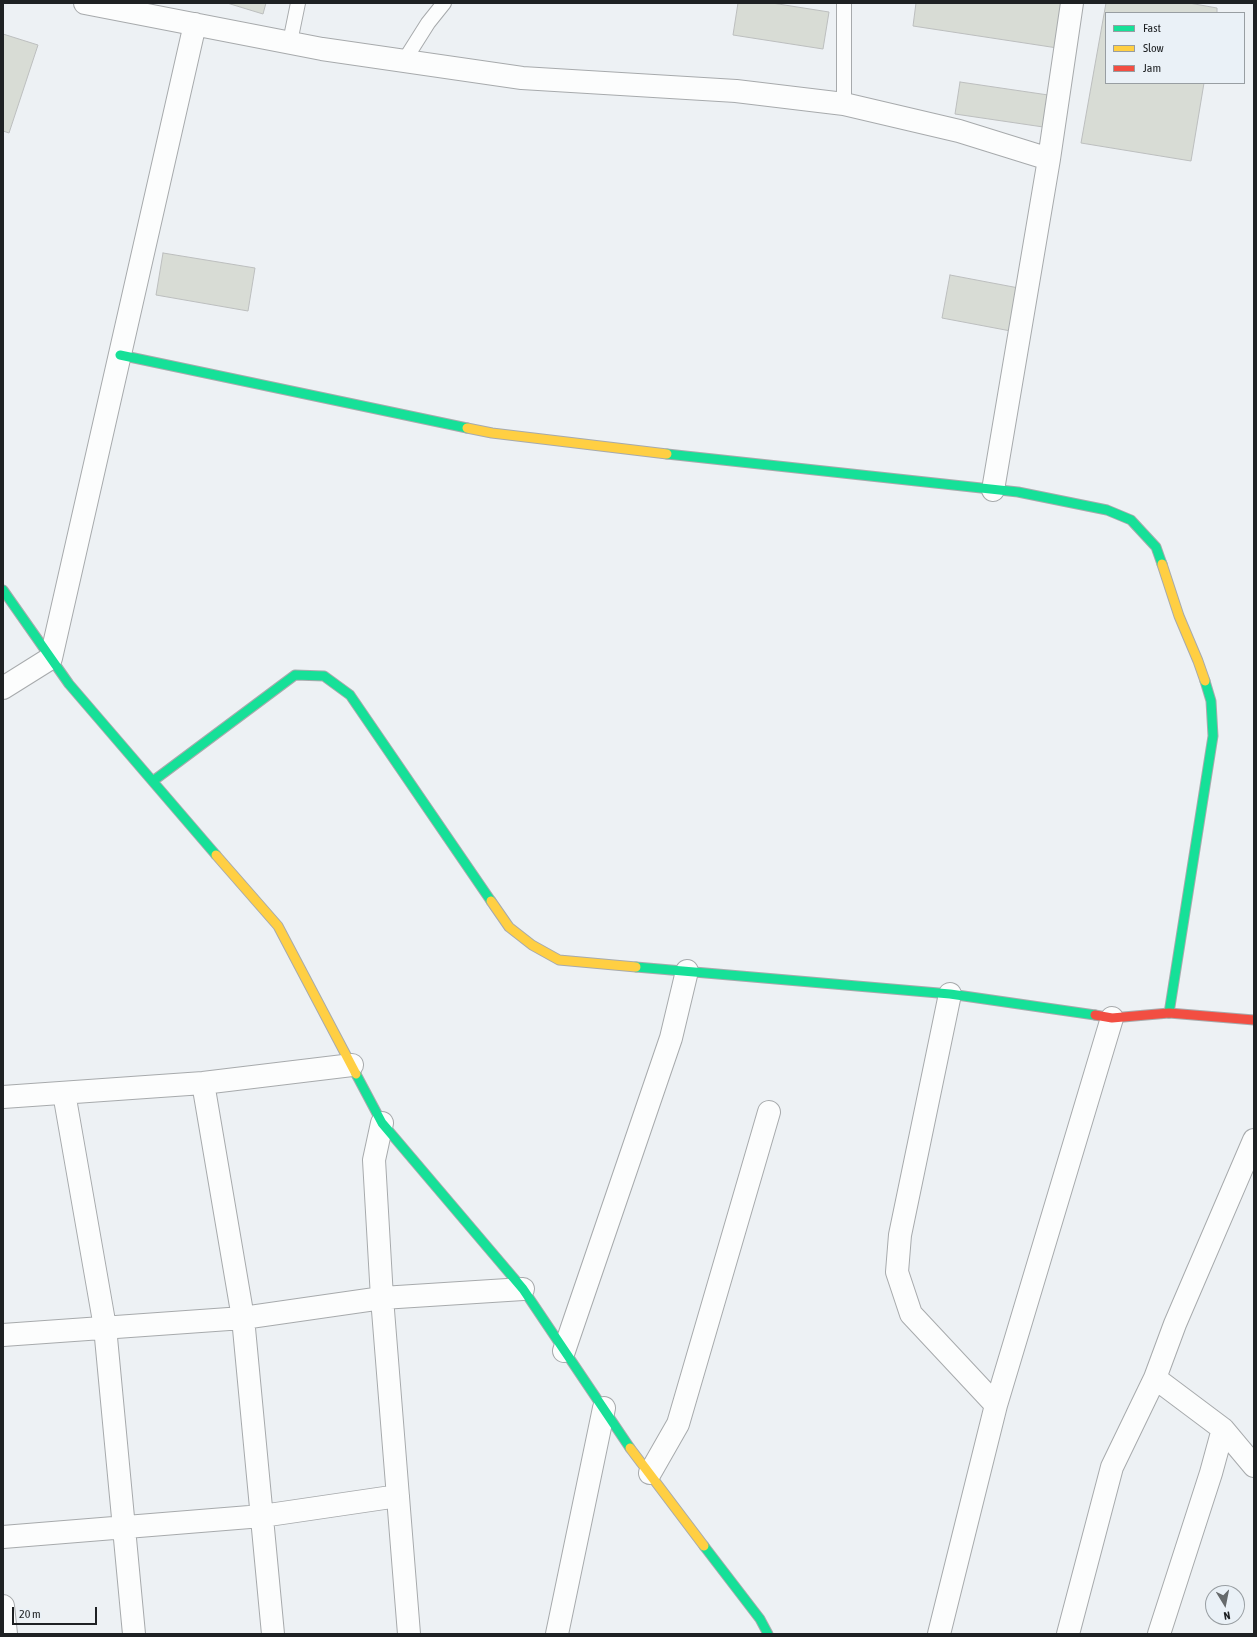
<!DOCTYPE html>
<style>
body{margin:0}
#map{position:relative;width:1257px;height:1637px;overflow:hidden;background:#edf1f4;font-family:"Asap Condensed",sans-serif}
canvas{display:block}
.frame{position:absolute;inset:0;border:4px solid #1e2123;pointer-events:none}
.legend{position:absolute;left:1105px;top:12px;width:140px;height:72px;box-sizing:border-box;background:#eaf1f7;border:1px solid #989ea2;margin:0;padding:5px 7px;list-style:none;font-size:12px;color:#1e2123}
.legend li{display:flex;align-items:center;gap:8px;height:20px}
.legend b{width:20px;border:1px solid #989ea2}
.north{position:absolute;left:1205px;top:1585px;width:40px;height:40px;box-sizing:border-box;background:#eaf1f7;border:1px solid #989ea2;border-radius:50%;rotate:170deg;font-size:11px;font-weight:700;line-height:16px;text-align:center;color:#1e2123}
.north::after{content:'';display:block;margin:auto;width:14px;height:18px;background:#666a6c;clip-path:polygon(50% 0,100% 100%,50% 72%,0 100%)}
.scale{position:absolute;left:12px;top:1607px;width:85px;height:18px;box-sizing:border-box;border:2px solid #1e2123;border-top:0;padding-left:5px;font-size:12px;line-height:14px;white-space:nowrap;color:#1e2123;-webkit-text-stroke:3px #eaf1f7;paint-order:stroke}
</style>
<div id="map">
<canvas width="1257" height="1637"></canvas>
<div class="frame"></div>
<ul class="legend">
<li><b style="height:5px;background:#16e098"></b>Fast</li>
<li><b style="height:5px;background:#ffcf43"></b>Slow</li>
<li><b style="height:5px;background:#f24e42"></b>Jam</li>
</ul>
<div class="north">N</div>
<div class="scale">20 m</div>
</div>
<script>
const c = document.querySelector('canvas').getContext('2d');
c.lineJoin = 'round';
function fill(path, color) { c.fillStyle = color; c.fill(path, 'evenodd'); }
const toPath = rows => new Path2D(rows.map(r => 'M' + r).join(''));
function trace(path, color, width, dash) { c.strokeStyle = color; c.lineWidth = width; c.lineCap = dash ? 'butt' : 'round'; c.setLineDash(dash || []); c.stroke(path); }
const building = toPath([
 [227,3,266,3,263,14,227,3],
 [738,3,772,3,829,12,823,49,733,35,738,3],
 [916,3,1071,3,1064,49,913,26,916,3],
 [1106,3,1189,3,1217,8,1217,13,1106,13,1106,83,1204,83,1191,161,1081,143,1106,3],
 [3,34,38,45,9,133,3,131,3,34],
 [960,82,1055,96,1050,128,955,114,960,82],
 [163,253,255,268,248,311,156,295,163,253],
 [950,275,1024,289,1016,332,942,318,950,275]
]);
fill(building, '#d8dcd5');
trace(building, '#bcbebe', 1);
const lane = toPath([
 [290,42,298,3],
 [404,61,428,23,444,3],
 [844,104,844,3]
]);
const street = toPath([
 [85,3,322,49,522,78,736,91,844,104,959,131,1049,159,1072,3],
 [993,490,1049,159],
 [3,688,51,658,195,24],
 [950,994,900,1235,897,1272,911,1314,996,1405],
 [203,1083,243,1318,273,1634],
 [64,1093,105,1327,134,1634],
 [3,1097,203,1083,352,1065],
 [382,1123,374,1160,382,1298,409,1634],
 [3,1335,243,1318,382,1298,523,1289],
 [564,1351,671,1038,687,971],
 [1155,1378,1223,1429,1254,1466],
 [650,1473,678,1424,769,1112],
 [3,1537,262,1516,398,1496],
 [3,1606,6,1634],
 [557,1634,604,1408],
 [939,1634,996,1405,1112,1018],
 [1068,1634,1112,1467,1155,1378,1175,1324,1254,1140],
 [1159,1634,1211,1473,1223,1429]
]);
const fast = toPath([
 [120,355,467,428],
 [667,454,1018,492,1107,510,1131,520,1156,547,1162,564],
 [3,590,69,684,216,855],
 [153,781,295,675,324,676,350,695,491,901],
 [636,967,950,994,1095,1015],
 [1169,1013,1213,736,1211,701,1205,681],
 [356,1074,382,1123,523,1289,630,1448],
 [704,1546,760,1619,768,1634]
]);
const slow = toPath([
 [467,428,492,433,667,454],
 [1162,564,1179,616,1198,661,1205,681],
 [216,855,278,926,356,1074],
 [491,901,509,927,532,945,559,960,636,967],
 [630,1448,704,1546]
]);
const jam = toPath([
 [1095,1015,1112,1018,1169,1013,1254,1020]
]);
trace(lane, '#a7aaac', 16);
trace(street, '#a7aaac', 24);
trace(fast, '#a7aaac', 11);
trace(slow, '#a7aaac', 11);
trace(jam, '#a7aaac', 11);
trace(lane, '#fcfdfd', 14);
trace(street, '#fcfdfd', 22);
trace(fast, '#16e098', 9);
trace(slow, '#ffcf43', 9);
trace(jam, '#f24e42', 9);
</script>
